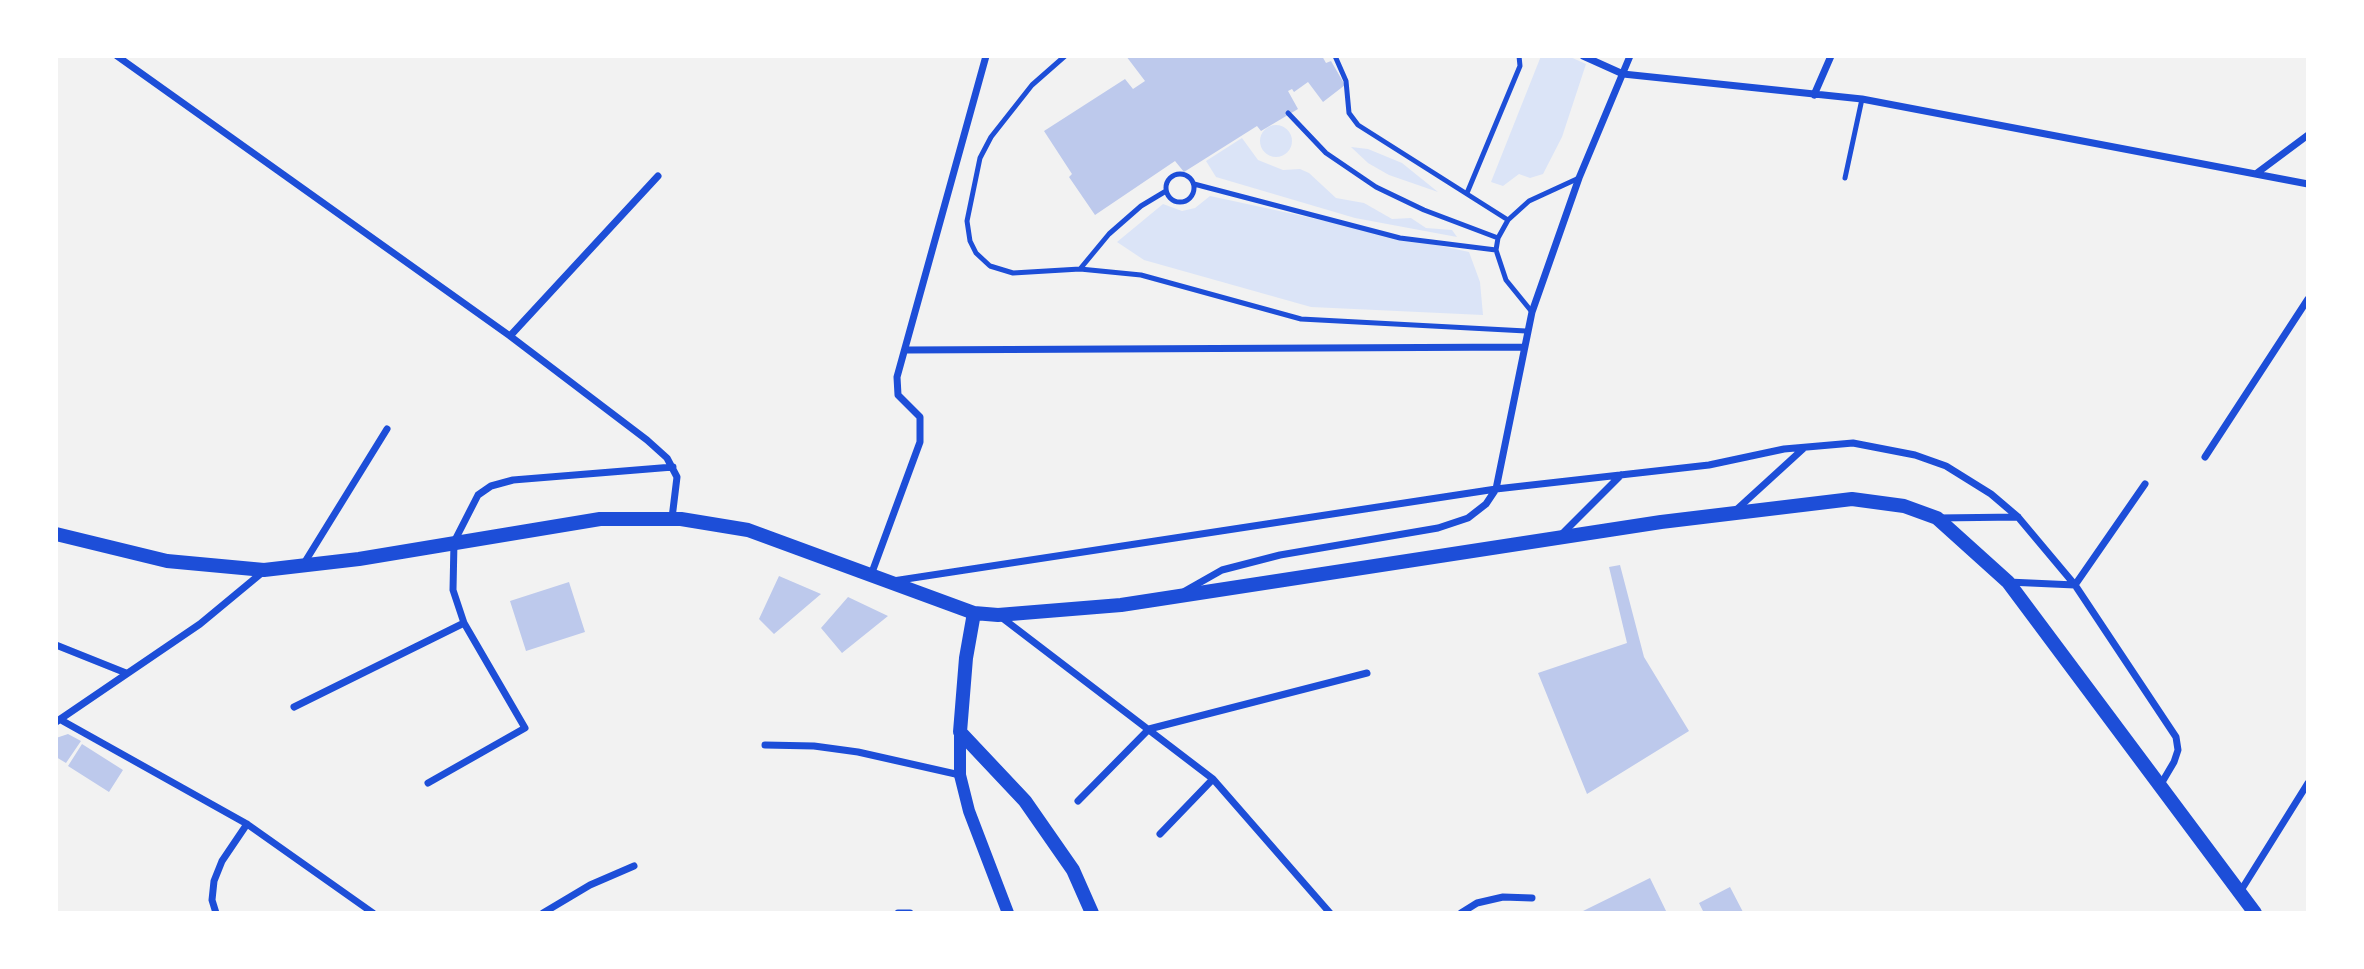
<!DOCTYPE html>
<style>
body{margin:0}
#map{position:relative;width:2364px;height:969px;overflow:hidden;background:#f2f2f2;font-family:Commissioner,sans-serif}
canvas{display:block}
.frame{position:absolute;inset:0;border:58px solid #fff;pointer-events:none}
</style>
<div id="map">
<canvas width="2364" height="969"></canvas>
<div class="frame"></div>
</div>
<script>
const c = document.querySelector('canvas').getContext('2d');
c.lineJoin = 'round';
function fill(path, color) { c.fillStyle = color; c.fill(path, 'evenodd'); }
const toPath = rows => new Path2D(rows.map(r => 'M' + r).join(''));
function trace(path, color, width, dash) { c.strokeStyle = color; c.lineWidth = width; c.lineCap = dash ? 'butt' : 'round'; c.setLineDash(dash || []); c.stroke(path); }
fill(toPath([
 [1541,56,1568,56,1586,64,1562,137,1543,174,1530,178,1519,174,1503,186,1491,182],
 '1260 141a16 16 0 1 1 32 0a16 16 0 1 1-32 0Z',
 [1242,138,1258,160,1283,170,1300,169,1309,173,1336,198,1364,203,1392,219,1411,218,1426,228,1452,230,1457,237,1355,218,1216,177,1206,161],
 [1351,147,1368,149,1402,163,1438,192,1389,175,1368,163],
 [1210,196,1469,252,1480,282,1483,315,1311,307,1144,260,1117,242,1163,204,1182,211,1195,208]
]), '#dbe4f7');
fill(toPath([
 [1126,56,1322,56,1326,63,1331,61,1345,85,1323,102,1308,82,1294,92,1292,89,1288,91,1298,109,1261,131,1257,126,1184,172,1175,161,1095,215,1069,177,1072,174,1044,131,1125,79,1133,89,1145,81],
 [1620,565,1644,657,1689,731,1587,794,1538,673,1627,643,1609,567],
 [779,576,821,594,774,634,759,619],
 [569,582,585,632,526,651,510,601],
 [848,597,888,616,842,653,821,628],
 [68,734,81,741,66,763,56,757,56,738],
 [82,744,123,770,109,792,68,766],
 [1650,878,1667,913,1584,913,1583,911],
 [1730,887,1743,912,1704,913,1699,903]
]), '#bdc9ec');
trace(toPath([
 [1065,56,1032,85,991,137,980,158,967,221,970,241,976,253,990,266,1013,273,1080,269,1141,275,1301,319,1526,331],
 [1335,56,1346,81,1349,113,1358,125,1508,220],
 [1288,113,1326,153,1376,187,1424,210,1498,238],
 '1166 188a14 14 0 1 1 28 0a14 14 0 1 1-28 0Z',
 [1845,178,1862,99],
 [1194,184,1400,238,1496,250],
 [1467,193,1520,66,1519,56],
 [1080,269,1109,234,1141,206,1166,191],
 [1532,312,1506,280,1496,250,1498,238,1508,220,1529,201,1579,178]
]), '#1d4ed8', 5);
trace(toPath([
 [117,56,510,336,647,440,667,458,677,477,672,518],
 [1583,56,1623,74,1862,99,2308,184],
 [1814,95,1831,56],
 [2257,173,2308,135],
 [510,336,658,176],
 [907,350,1524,347],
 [2205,457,2308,299],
 [1735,511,1804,448],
 [1938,518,2018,517],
 [1560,536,1621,475],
 [303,565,387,429],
 [871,575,920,442,920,417,898,395,897,377,986,56],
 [893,581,1496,489,1709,465,1784,449,1853,443,1915,455,1946,466,1991,494,2018,517,2075,585,2176,737,2178,750,2174,762,2161,784],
 [2008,582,2075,585,2145,484],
 [1185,591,1222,570,1280,555,1438,528,1468,518,1486,504,1496,489,1532,312,1579,178,1630,56],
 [1001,617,1213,779,1330,913],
 [56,645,126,673],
 [294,707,464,623],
 [61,720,247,824,373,913],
 [56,722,200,624,264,571],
 [765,745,814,746,858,752,960,775],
 [428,783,525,728,464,623,453,590,454,542,478,495,491,486,513,480,673,467],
 [1078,801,1149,729,1367,673],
 [1160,834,1213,779],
 [2240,892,2308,783],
 [216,913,212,900,214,881,222,861,247,824],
 [543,913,590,885,634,866],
 [898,913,910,913],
 [1461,913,1477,903,1503,897,1532,898]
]), '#1d4ed8', 7);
trace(toPath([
 [960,732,960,775,969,811,1008,913]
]), '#1d4ed8', 12);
trace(toPath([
 [56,534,167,561,264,570,359,559,600,519,681,519,748,530,974,613,998,615,1121,605,1661,522,1852,499,1904,506,1937,518,2008,582,2255,913],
 [974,613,966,658,960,732,1025,801,1073,870,1092,913]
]), '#1d4ed8', 14);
</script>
